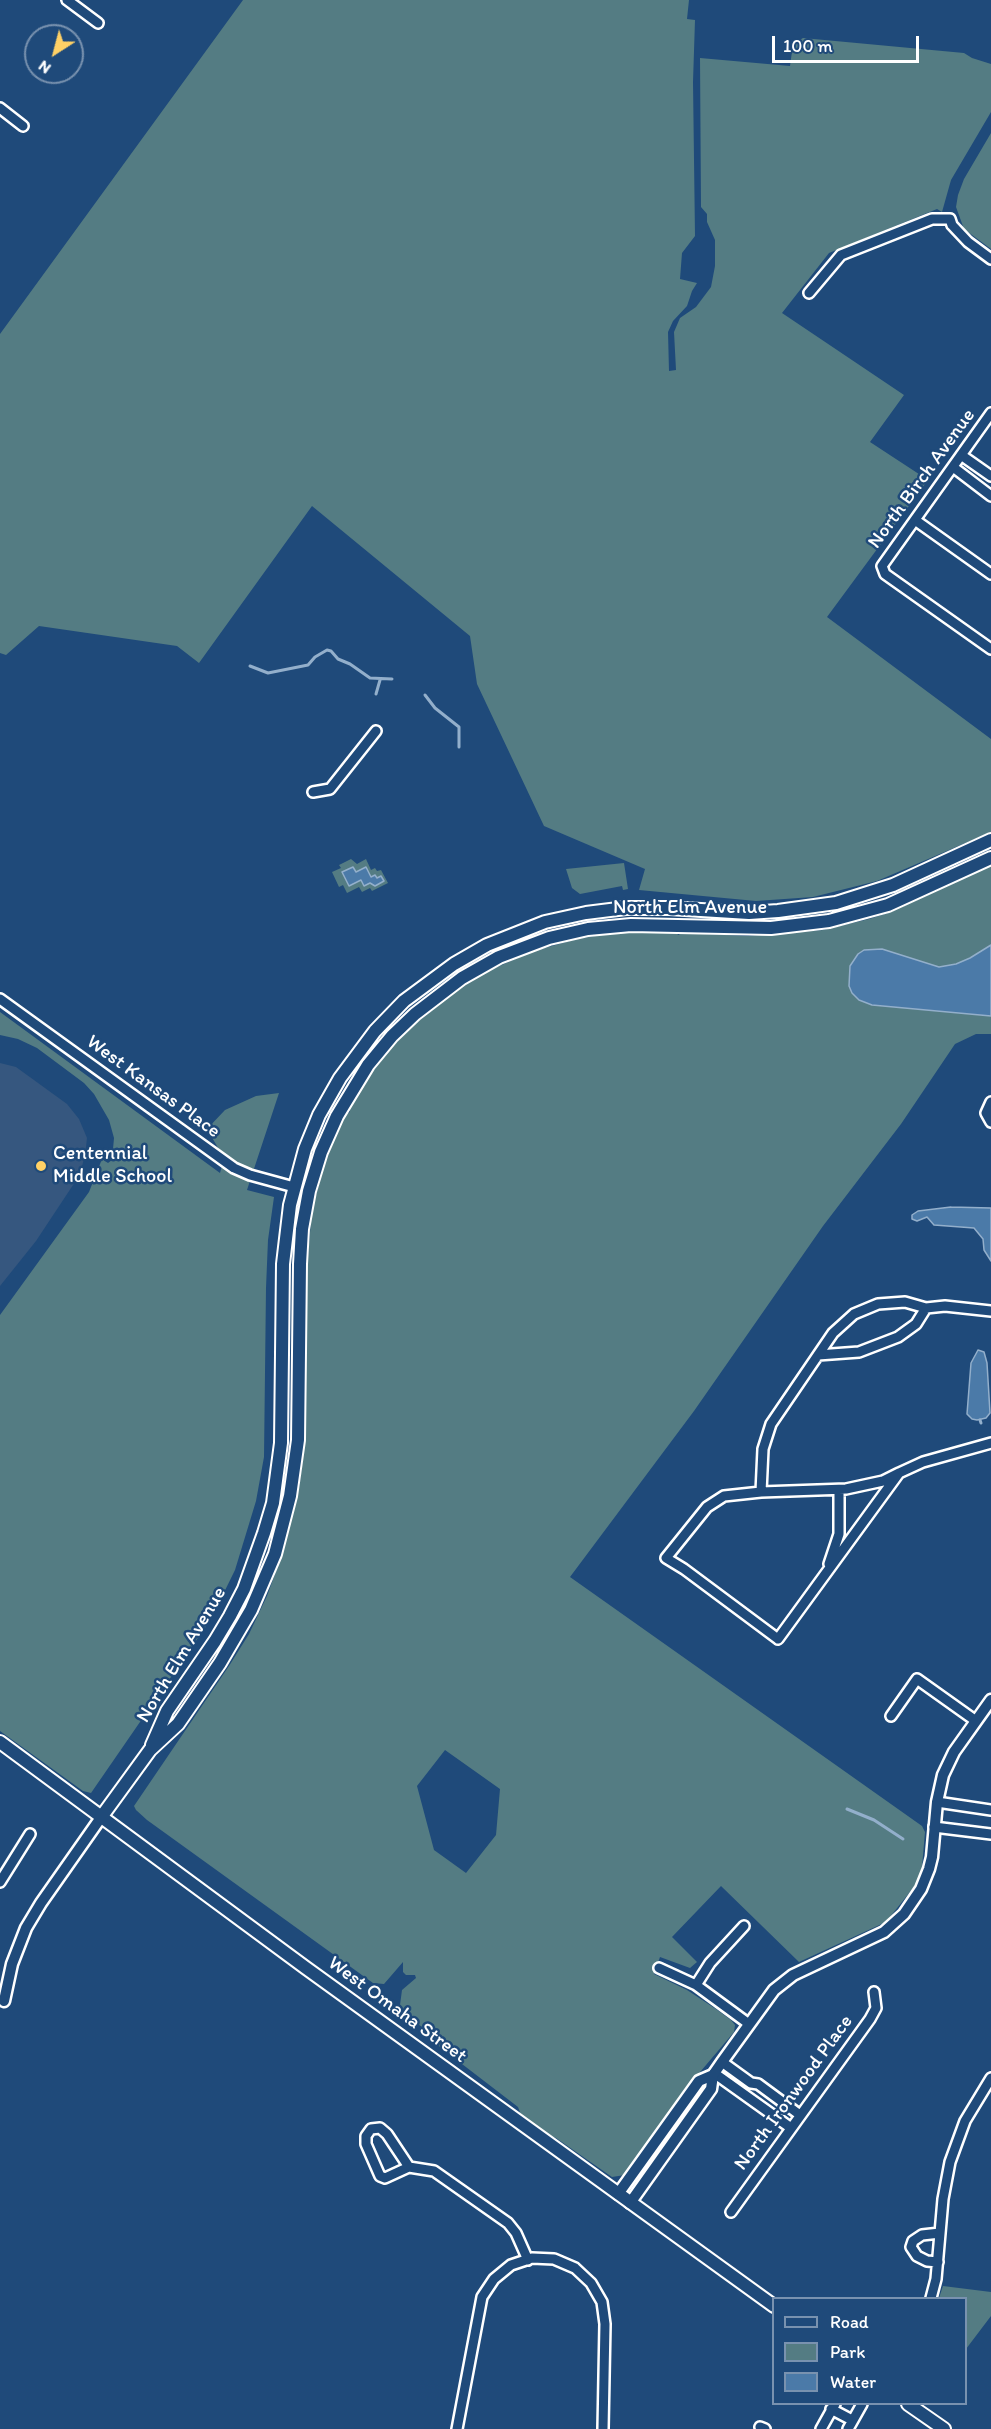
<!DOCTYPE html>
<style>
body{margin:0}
#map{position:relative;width:991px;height:2429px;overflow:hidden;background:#1f4a7a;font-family:Itim,sans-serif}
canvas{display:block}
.legend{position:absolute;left:772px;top:2297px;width:195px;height:108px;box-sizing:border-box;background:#1f4a7a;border:2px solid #7992af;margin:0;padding:8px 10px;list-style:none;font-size:18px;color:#fff}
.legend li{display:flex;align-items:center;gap:12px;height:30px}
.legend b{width:30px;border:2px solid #7992af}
.north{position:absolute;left:24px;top:24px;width:60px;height:60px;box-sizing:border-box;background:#1f4a7a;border:2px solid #7992af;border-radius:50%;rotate:216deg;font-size:16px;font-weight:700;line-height:24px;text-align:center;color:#fff}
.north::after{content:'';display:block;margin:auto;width:21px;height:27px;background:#ffd166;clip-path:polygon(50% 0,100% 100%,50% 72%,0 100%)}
.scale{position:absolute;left:772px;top:36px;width:147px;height:27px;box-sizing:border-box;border:3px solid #fff;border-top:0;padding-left:8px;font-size:18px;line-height:21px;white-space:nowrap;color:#fff;-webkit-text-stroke:4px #1f4a7a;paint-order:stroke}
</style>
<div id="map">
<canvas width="991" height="2429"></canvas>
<ul class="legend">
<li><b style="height:8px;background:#1f4a7a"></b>Road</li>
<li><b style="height:16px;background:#547c83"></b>Park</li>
<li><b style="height:16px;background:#4b7aa8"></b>Water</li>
</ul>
<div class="north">N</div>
<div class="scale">100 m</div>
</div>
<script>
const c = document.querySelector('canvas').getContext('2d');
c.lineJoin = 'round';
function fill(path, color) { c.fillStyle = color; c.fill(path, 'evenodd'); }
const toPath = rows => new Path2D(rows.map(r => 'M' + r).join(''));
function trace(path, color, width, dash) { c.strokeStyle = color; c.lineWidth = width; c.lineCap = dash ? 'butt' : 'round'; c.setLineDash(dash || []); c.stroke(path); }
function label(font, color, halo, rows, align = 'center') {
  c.font = font + ' Itim,sans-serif'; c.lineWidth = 5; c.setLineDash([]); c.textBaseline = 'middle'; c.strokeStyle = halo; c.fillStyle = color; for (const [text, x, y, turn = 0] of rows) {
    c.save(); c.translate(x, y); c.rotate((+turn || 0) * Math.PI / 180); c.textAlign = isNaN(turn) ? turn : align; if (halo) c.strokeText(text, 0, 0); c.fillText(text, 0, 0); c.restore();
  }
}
fill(toPath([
 [0,1063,16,1067,67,1104,79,1119,87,1138,85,1156,79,1176,36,1241,0,1286]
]), '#36577f');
fill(toPath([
 [243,0,689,0,687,19,695,20,693,82,695,236,682,253,680,279,697,283,692,291,687,306,673,321,668,332,669,371,676,370,674,332,680,318,696,307,711,287,715,266,715,240,707,222,707,214,701,207,700,58,790,66,793,44,803,38,964,53,972,58,991,64,991,112,951,180,942,212,937,209,829,253,782,313,904,395,870,442,928,480,827,617,991,739,991,832,877,881,813,897,756,901,639,890,645,869,544,826,477,684,470,636,312,506,199,663,177,646,39,626,6,655,0,653,0,334],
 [991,133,991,249,964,229,956,207,958,195,964,179],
 [351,859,357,864,366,859,371,870,375,868,377,871,381,870,388,883,372,891,370,888,362,892,359,887,347,893,343,885,339,887,332,872,341,868,339,865],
 [624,863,628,889,623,890,622,886,580,894,572,888,566,869],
 [991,866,991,1034,976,1034,955,1044,901,1124,823,1226,694,1411,570,1577,922,1826,925,1832,922,1867,917,1883,886,1922,799,1962,721,1886,672,1937,697,1962,690,1968,660,1957,654,1974,687,1990,716,2009,731,2020,735,2025,734,2032,695,2078,625,2175,612,2177,556,2138,535,2129,522,2118,518,2107,432,2041,434,2036,402,2012,400,2005,402,1990,416,1978,415,1975,406,1975,403,1972,403,1962,384,1984,373,1983,147,1820,136,1810,134,1806,229,1666,249,1634,267,1596,282,1555,299,1488,303,1458,306,1278,312,1210,327,1155,341,1124,346,1114,350,1112,349,1107,359,1090,390,1049,415,1024,463,986,490,970,534,951,577,939,619,932,677,932,678,935,682,933,748,936,823,930,869,919,891,912],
 [445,1750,500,1789,496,1835,466,1873,434,1850,417,1786],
 [0,1012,220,1173,224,1158,207,1129,225,1110,256,1096,279,1093,247,1190,274,1197,268,1240,266,1288,264,1457,256,1501,235,1570,211,1619,91,1793,83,1791,0,1731,0,1315,89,1192,102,1159,108,1163,112,1160,114,1138,109,1120,94,1094,84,1083,37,1048,18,1039,0,1035],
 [943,2286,991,2292,991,2316,966,2349,966,2298,939,2298]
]), '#547c83');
const water = toPath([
 [353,867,356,872,366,867,371,877,375,875,377,878,381,876,384,881,375,886,370,883,364,886,361,880,349,886,342,872,353,867],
 [991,945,991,1016,872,1005,859,1000,852,993,849,986,850,966,858,954,864,950,882,949,939,967,956,964,970,958,991,945],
 [951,1207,991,1208,991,1261,984,1250,983,1239,974,1228,934,1225,927,1217,917,1221,912,1219,912,1215,918,1211,951,1207],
 [978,1350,984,1352,987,1363,990,1413,986,1418,977,1420,972,1419,967,1414,971,1363,978,1350]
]);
fill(water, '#4b7aa8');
trace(water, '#93afcb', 1.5);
trace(toPath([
 [250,666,268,673,308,665,315,657,327,650,331,651,338,659,350,664,370,678,392,679],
 [376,694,380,680],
 [425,695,435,708,459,727,459,747],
 [980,1420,981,1423],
 [847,1809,874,1820,903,1839]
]), '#93afcb', 3);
const minor = toPath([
 [67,0,98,23],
 [0,108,23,126],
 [809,293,841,255,932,219,950,219,952,225,968,242,991,259],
 [991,413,882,566,885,574,991,649],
 [961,455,991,476],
 [953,467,991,496],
 [915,520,991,574],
 [313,792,330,789,376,731],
 [0,999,234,1168,250,1175,294,1187],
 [991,1102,986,1113,991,1122],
 [818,1355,859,1352,898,1337,916,1324,926,1308],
 [899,1473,778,1639,684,1569,666,1558,707,1507,724,1496,761,1492,846,1489,883,1481,899,1473,923,1462,991,1443],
 [761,1492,763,1449,771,1424,833,1333,854,1314,878,1304,905,1302,926,1308,945,1306,991,1311],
 [829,1564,839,1534,839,1490],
 [891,1716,917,1679,976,1721],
 [937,1802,991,1810],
 [934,1827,991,1834],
 [0,1882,30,1834],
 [659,1968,696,1985,749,2024],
 [696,1985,710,1963,744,1926],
 [722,2062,751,2083,758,2084,800,2115],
 [714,2073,791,2128],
 [409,2167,387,2134,380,2128,371,2129,366,2136,366,2144,380,2176,385,2178,409,2167,434,2171,508,2223,516,2233,528,2260],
 [731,2212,870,2019,876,2008,874,1992],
 [938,2262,927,2261,917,2256,911,2247,913,2241,922,2235,940,2233],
 [931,2298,936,2279,943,2199,950,2162,965,2121,991,2078],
 [831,2409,852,2420],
 [760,2427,765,2429],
 [457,2429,482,2297,494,2279,511,2265,532,2258,554,2259,575,2268,591,2283,602,2302,605,2324,603,2429],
 [821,2429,835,2404],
 [848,2429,862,2404]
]);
const tertiary = toPath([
 [4,2001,12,1964,26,1928,41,1903,102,1816],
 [618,2194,699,2081,713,2075],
 [630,2203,711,2089,713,2075,722,2062,774,1990,793,1975,884,1932,904,1914,921,1889,929,1869,932,1857,937,1802,943,1775,954,1752,991,1700]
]);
const secondary = toPath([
 [0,1742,306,1968,774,2306],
 [152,1745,167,1711,215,1641,230,1616,244,1589,264,1533,273,1503,281,1443,283,1264,290,1205,305,1149,319,1115,340,1078,375,1031,404,1001,454,964,487,945,545,922,586,913,626,908,669,908,749,913,778,911,836,903,893,885,991,840],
 [102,1816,150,1750,178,1724,220,1663,251,1610,275,1554,290,1496,298,1440,300,1264,302,1229,309,1191,321,1152,337,1116,368,1065,392,1036,415,1014,462,978,499,957,549,938,588,929,631,925,771,928,829,921,888,905,991,858],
 [908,2404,944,2429]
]);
trace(minor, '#fff', 14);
trace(tertiary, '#fff', 15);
trace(secondary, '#fff', 16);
trace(minor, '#1f4a7a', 9);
trace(tertiary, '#1f4a7a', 10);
trace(secondary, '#1f4a7a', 12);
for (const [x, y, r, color] of [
 [41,1166,6,"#ffd166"]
]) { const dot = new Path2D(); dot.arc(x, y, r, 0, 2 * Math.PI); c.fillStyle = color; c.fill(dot); trace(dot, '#1f4a7a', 2); }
label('20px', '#fff', '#1f4a7a', [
 ["North Birch Avenue",922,479,-54],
 ["North Elm Avenue",690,908],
 ["West Kansas Place",153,1087,36],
 ["North Elm Avenue",182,1655,-59],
 ["West Omaha Street",397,2010,36],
 ["North Ironwood Place",794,2093,-54]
]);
label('20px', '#fff', '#1f4a7a', [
 ["Centennial",53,1154],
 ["Middle School",53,1177]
], 'left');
</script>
